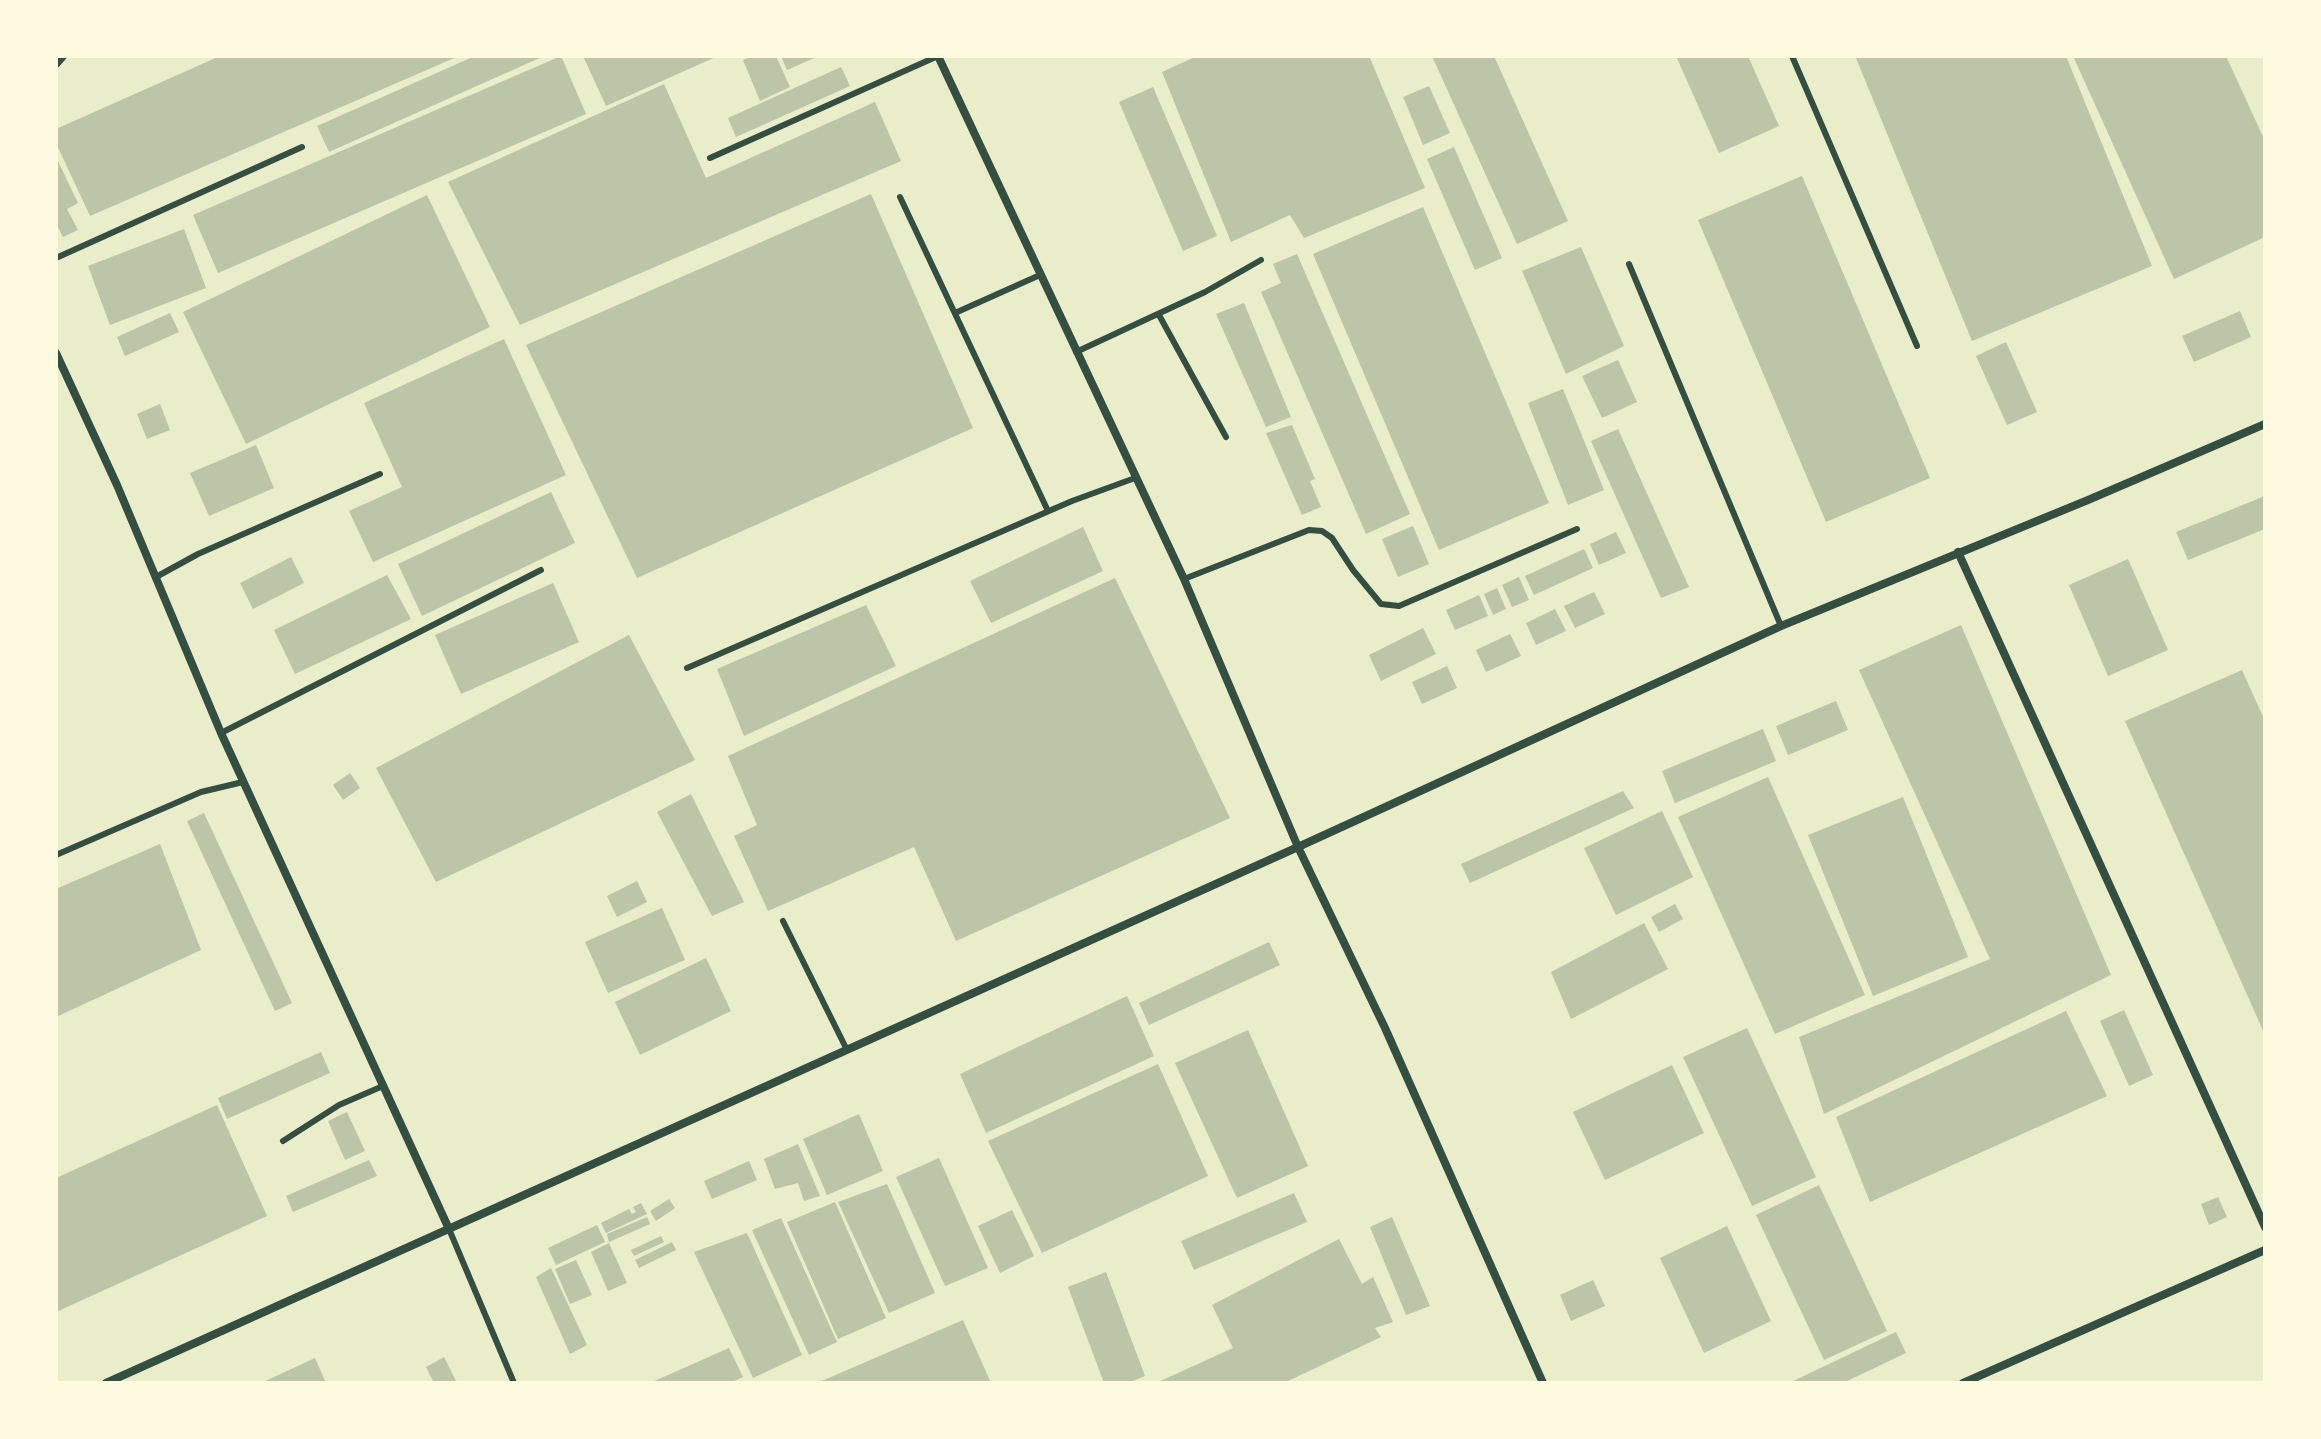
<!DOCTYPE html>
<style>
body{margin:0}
#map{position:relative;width:2321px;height:1439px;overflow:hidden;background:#e9edc9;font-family:"Crimson Pro",serif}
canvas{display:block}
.frame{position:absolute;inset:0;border:58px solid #fefae0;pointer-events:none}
</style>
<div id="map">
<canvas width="2321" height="1439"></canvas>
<div class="frame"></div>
</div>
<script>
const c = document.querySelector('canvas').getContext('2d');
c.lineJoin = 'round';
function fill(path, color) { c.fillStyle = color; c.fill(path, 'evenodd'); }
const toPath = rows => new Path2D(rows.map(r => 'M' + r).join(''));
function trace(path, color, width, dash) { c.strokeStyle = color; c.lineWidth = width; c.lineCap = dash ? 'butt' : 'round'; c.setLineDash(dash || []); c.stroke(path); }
fill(toPath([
 [220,56,459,56,90,216,56,143,56,129],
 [475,56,544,56,329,152,317,126],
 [561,56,586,114,218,273,193,215],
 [583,56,718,56,606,106],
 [753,56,776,56,790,87,760,101,743,60],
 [781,56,819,56,787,70],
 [1197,56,1369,56,1425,188,1304,238,1290,215,1231,242,1162,72],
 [1432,56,1494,56,1568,221,1517,244],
 [1676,56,1748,56,1779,126,1719,153],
 [1861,56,2066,56,2152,266,1972,341,1856,58],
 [2073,56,2226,56,2265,141,2265,237,2174,279],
 [841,67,850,86,736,137,728,118],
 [664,84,706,178,875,102,901,161,520,325,448,182],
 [1429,86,1450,133,1423,145,1403,97],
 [1153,87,1217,236,1183,251,1119,102],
 [1454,147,1502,258,1475,270,1427,159],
 [56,157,78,203,67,209,78,230,63,237,56,223],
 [1802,176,1930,478,1826,522,1698,220],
 [871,194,973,428,637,578,526,345],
 [427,195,490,327,246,444,183,312],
 [1423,207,1549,503,1439,550,1313,254],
 [184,229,206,288,110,325,88,266],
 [1581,247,1624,346,1566,374,1522,271],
 [1297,254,1410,514,1366,534,1261,292,1281,283,1273,264],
 [1244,303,1291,417,1266,427,1216,314],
 [2240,311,2251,337,2194,362,2182,336],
 [170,313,179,332,125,356,117,337],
 [504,339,566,475,373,562,349,511,402,487,364,403],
 [2006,342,2037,412,2007,425,1976,356],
 [1618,360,1637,402,1602,418,1582,376],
 [1563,389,1604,490,1568,505,1528,403],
 [160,404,170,430,147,439,137,414],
 [1292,425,1315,479,1310,481,1321,507,1302,515,1266,433],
 [1618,429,1689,587,1661,598,1591,441],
 [256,445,274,488,209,516,190,473],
 [551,492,575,543,422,616,398,564],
 [2265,496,2265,529,2188,560,2176,532],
 [1413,526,1429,564,1398,577,1382,539],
 [1083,527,1103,571,991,623,970,581],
 [1616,532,1626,553,1599,565,1590,544],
 [1584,549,1593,568,1534,595,1525,576],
 [291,557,304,583,253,609,240,583],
 [2128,559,2168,650,2108,676,2069,585],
 [387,575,411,619,295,674,274,630],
 [1519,577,1529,600,1512,607,1502,585],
 [1115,578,1230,818,956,941,914,847,768,911,734,836,757,825,728,756],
 [553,583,579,642,461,694,435,635],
 [1497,588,1506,609,1493,615,1484,594],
 [1594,592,1605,614,1575,628,1564,606],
 [1479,595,1488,616,1455,630,1446,610],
 [866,605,896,666,744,736,717,669],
 [1555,609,1566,631,1536,645,1526,623],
 [1961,625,2111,975,1824,1114,1799,1037,1990,959,1859,670],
 [1423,628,1436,654,1381,681,1369,655],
 [1510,634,1521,656,1486,672,1476,650],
 [629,635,695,760,436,882,376,768],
 [1447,666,1457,688,1422,704,1412,682],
 [2242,670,2265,721,2265,1035,2125,721],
 [1836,701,1848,730,1788,755,1776,726],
 [1763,729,1776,761,1675,803,1662,771],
 [350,773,360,788,343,800,333,785],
 [1768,777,1865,995,1775,1034,1678,817],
 [1623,791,1634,808,1470,883,1461,864],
 [691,794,744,902,712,916,657,812],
 [1903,797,1968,957,1873,996,1808,835],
 [1662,811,1693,877,1616,915,1584,848],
 [204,813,292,1003,275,1011,187,821],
 [160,844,201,950,56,1017,56,889],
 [637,881,647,902,617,917,607,896],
 [1675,904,1683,919,1659,932,1651,917],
 [662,908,685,960,608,993,585,942],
 [1644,923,1668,969,1571,1019,1551,972],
 [1269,942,1280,965,1149,1025,1139,1003],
 [706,958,731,1011,640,1055,615,1002],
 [1127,996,1154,1056,986,1133,960,1074],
 [2124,1010,2153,1075,2129,1086,2100,1021],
 [2066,1011,2107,1096,1870,1202,1836,1117],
 [1747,1028,1816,1177,1752,1206,1683,1057],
 [1248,1030,1308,1166,1237,1198,1175,1063],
 [321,1052,330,1073,227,1119,218,1098],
 [1158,1064,1208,1176,1042,1253,988,1141],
 [1672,1065,1704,1133,1605,1180,1573,1112],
 [217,1105,267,1216,56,1312,56,1178],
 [347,1112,365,1151,345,1160,328,1121],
 [859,1114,883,1171,827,1195,803,1139],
 [798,1144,820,1196,804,1201,798,1183,775,1189,764,1159],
 [939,1158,988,1268,945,1286,896,1177],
 [369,1160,377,1176,293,1212,286,1196],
 [749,1161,757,1180,712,1199,704,1181],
 [887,1184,935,1293,889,1313,838,1202],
 [1819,1185,1887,1331,1824,1360,1756,1215],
 [1294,1193,1307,1222,1194,1270,1181,1241],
 [2218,1197,2227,1217,2209,1225,2201,1204],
 [669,1199,675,1208,656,1221,650,1211],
 [835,1202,886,1318,838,1339,787,1222],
 [641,1203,647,1214,606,1233,601,1223,629,1209,632,1214,636,1212,633,1207],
 [1012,1210,1034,1256,1000,1273,978,1226],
 [647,1217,650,1224,609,1242,607,1234],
 [1392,1217,1430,1306,1406,1315,1370,1227],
 [781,1218,837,1342,809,1355,752,1230],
 [597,1225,605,1242,556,1265,548,1248],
 [1727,1226,1771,1321,1704,1353,1660,1258],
 [747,1233,802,1355,753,1378,694,1252],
 [661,1236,664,1242,634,1256,631,1250],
 [1339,1239,1362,1284,1373,1277,1393,1322,1375,1328,1381,1337,1284,1383,1156,1383,1233,1348,1212,1305],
 [672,1242,676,1250,639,1268,635,1260],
 [609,1243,627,1283,608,1291,591,1252],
 [576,1260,592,1295,570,1304,555,1269],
 [551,1268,587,1345,570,1354,536,1277],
 [1106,1272,1145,1376,1128,1383,1104,1383,1068,1287],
 [1593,1280,1605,1306,1571,1321,1560,1295],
 [963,1320,991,1383,817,1383],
 [1896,1332,1906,1353,1843,1383,1789,1383],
 [729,1348,743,1377,730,1383,650,1383],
 [444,1357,457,1383,434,1383,426,1367],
 [315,1358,326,1383,261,1383]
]), '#bcc5a7');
trace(toPath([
 [1792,56,1917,346],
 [710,158,938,56],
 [900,197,1048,511],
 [56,258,302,147],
 [1629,264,1781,626],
 [955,313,1040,275],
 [1159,315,1226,437],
 [1076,352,1205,292,1261,260],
 [156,577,198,554,380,474],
 [1184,579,1309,530,1322,531,1332,538,1353,570,1381,604,1399,606,1577,529],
 [687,668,1072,501,1135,478],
 [221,733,541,570],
 [56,855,201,792,243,782],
 [783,921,847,1050],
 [283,1141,339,1105,383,1086],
 [449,1229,514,1383]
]), '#344e41', 6);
trace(toPath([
 [938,56,1184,579,1298,847,1385,1028,1543,1383],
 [56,64,63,56],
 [56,353,117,485,221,733,449,1229],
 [1958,552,2265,1227],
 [106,1383,1298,847,1781,626,2088,500,2265,424],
 [1963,1383,2265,1250]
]), '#344e41', 8);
</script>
